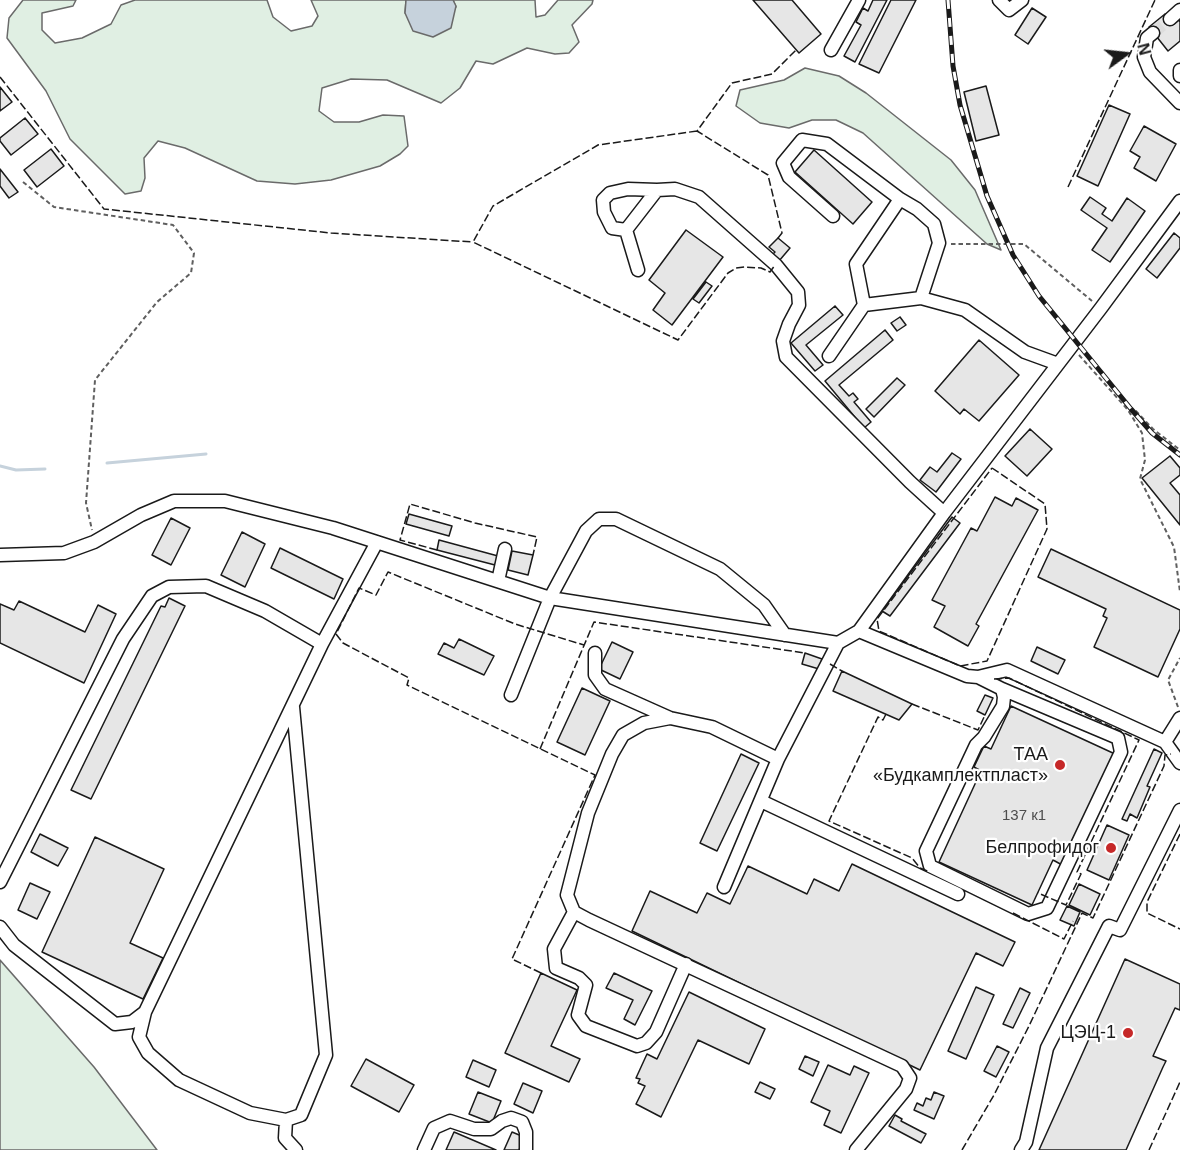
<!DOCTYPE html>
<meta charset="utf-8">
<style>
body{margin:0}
#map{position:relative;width:1180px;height:1150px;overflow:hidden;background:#fff;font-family:Helvetica,sans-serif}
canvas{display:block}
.north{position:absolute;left:1096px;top:24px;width:60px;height:60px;-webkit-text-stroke:4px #fff;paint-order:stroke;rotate:75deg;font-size:16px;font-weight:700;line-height:24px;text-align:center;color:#1a1a1a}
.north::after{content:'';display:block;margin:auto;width:21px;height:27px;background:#1a1a1a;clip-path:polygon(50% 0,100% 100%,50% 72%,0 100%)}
</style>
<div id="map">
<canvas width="1180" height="1150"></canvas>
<div class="north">N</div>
</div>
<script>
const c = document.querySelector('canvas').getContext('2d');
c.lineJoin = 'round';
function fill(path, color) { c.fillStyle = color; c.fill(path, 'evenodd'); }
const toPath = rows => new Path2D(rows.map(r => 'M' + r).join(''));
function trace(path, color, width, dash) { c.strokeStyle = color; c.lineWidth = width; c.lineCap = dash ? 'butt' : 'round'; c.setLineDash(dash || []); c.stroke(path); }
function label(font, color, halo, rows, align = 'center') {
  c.font = font + ' Helvetica,sans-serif'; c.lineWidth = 4.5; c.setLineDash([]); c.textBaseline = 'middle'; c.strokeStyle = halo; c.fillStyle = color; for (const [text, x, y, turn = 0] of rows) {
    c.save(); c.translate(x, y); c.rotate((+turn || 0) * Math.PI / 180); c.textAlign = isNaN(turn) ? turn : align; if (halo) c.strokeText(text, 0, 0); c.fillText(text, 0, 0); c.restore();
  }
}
const green = toPath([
 [23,0,76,0,73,6,42,13,42,30,55,43,82,38,111,24,121,5,135,0,267,0,273,17,291,31,312,26,318,16,311,0,406,0,405,13,456,7,453,0,535,0,536,17,545,15,558,0,593,0,592,4,572,25,579,42,569,53,555,54,527,48,493,64,476,61,460,88,441,103,387,80,351,79,322,88,319,111,334,122,359,122,383,115,404,116,408,146,400,154,380,166,331,180,295,184,257,181,185,148,158,141,144,158,145,178,141,191,125,194,70,139,46,91,7,38,9,18,23,0],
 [805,68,839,76,866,93,951,160,975,190,1001,250,987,244,863,133,836,120,812,120,789,128,760,123,736,106,740,90,784,80,805,68],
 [0,960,94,1067,157,1150,0,1150,0,960]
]);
fill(green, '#e0efe3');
trace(green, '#6a6a6a', 1.5);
const water = toPath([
 [406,0,453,0,456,6,451,28,433,37,413,31,405,13,406,0]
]);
fill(water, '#c6d2dc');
trace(water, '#6a6a6a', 1.5);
trace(toPath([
 [107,463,206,454],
 [0,466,16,470,45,469]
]), '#c6d2dc', 3);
const building = toPath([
 [753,0,792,0,821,34,799,53,753,0],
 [873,0,887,0,855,62,844,56,861,25,856,22,863,8,868,11,873,0],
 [891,0,916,0,879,73,859,64,891,0],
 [1032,8,1046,17,1028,44,1015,35,1032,8],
 [1165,14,1174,24,1179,20,1180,22,1180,41,1168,51,1149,27,1165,14],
 [986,86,999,135,976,141,964,92,986,86],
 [0,87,12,102,0,111,0,87],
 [1109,105,1130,114,1098,186,1077,176,1109,105],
 [25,118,38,134,11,155,0,141,0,138,25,118],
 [1144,126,1176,144,1156,181,1134,168,1140,157,1130,151,1144,126],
 [51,149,64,166,37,187,24,170,51,149],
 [814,150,872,202,853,224,795,172,814,150],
 [0,169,18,192,9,198,0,186,0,169],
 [1090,197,1106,208,1102,214,1112,221,1127,198,1145,211,1110,262,1092,250,1107,228,1081,210,1090,197],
 [686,230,723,257,672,325,653,310,665,293,649,280,686,230],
 [1174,233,1180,238,1180,248,1157,278,1146,269,1174,233],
 [778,238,790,248,779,261,772,255,775,252,769,247,778,238],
 [706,282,712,286,699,303,693,299,706,282],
 [835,306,843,315,806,345,823,365,815,371,791,343,835,306],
 [900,317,906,325,897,331,891,323,900,317],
 [885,330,893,340,839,385,849,396,853,393,858,399,854,402,871,422,864,428,825,381,885,330],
 [979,340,1019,375,979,421,964,409,960,414,935,391,979,340],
 [897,378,905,385,874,417,866,409,897,378],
 [1030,429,1052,449,1027,476,1005,456,1030,429],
 [952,453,961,459,936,492,920,480,930,467,937,472,952,453],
 [1170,456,1180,468,1180,475,1170,483,1180,495,1180,525,1142,478,1170,456],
 [995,497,1012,506,1016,498,1038,510,976,624,979,626,968,646,934,627,945,606,932,600,971,528,977,531,995,497],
 [409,514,452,526,449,536,406,524,409,514],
 [952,517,960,523,890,616,882,611,952,517],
 [171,518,190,528,171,565,152,555,171,518],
 [242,532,265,544,245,587,221,575,242,532],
 [439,540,498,556,495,565,437,550,439,540],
 [280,548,343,579,334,599,271,568,280,548],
 [1051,549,1180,610,1180,629,1158,677,1094,647,1107,618,1103,616,1106,609,1038,577,1051,549],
 [512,551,533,555,528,575,508,570,512,551],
 [169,598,185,606,91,799,71,790,161,606,165,607,169,598],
 [19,601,85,632,98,605,116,614,84,683,0,643,0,604,14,610,19,601],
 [459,639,494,656,484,675,438,654,444,643,454,648,459,639],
 [612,642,633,652,620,679,599,669,612,642],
 [1037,647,1065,660,1058,674,1031,661,1037,647],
 [805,653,822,659,819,669,802,664,805,653],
 [842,671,912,704,899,720,833,691,842,671],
 [582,688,610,701,585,755,557,742,582,688],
 [985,695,993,698,985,715,977,711,985,695],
 [1011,706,1115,754,1064,866,1053,860,1032,905,939,862,981,771,974,767,984,746,991,749,1011,706],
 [1154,749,1162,753,1147,786,1150,787,1137,818,1130,814,1127,821,1122,819,1154,749],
 [741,754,759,763,717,851,700,843,741,754],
 [1107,825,1129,835,1109,880,1087,870,1107,825],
 [40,834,68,848,58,866,31,852,40,834],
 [95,837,164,869,130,943,163,958,143,999,42,952,95,837],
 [852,864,1015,942,1003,966,976,953,920,1070,632,931,650,891,697,913,707,893,730,904,748,866,807,894,814,879,839,891,852,864],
 [30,883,50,892,37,919,18,910,30,883],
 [1079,884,1100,894,1090,915,1069,905,1079,884],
 [1067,906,1080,912,1074,926,1060,920,1067,906],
 [1125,959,1180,984,1180,1010,1175,1008,1153,1056,1166,1061,1163,1067,1126,1150,1039,1150,1125,959],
 [541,973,577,990,551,1046,580,1059,569,1082,505,1053,541,973],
 [614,973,652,991,635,1025,624,1019,633,1000,606,988,614,973],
 [976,987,994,995,966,1059,948,1051,976,987],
 [1020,988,1030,993,1013,1028,1003,1024,1020,988],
 [689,992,765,1029,749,1064,698,1040,661,1117,636,1104,645,1086,638,1083,640,1079,636,1078,647,1054,657,1059,689,992],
 [997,1046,1009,1052,996,1077,984,1071,997,1046],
 [805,1056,819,1062,813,1076,799,1069,805,1056],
 [366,1059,414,1085,399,1112,351,1086,366,1059],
 [473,1060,496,1070,489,1087,466,1077,473,1060],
 [828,1065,850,1075,854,1066,869,1073,841,1133,824,1125,830,1111,811,1102,828,1065],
 [760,1082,775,1089,770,1099,755,1092,760,1082],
 [523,1083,542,1091,533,1113,514,1104,523,1083],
 [478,1092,501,1101,492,1123,469,1114,478,1092],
 [934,1092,944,1096,934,1119,914,1110,917,1103,923,1106,926,1098,931,1100,934,1092],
 [895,1115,902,1119,901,1121,926,1134,921,1143,889,1126,895,1115],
 [454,1132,496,1150,446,1150,454,1132],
 [512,1132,524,1137,519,1150,504,1150,512,1132]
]);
fill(building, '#e6e6e6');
trace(building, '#1a1a1a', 1.5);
trace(toPath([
 [1153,33,1170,19]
]), '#ddd', 12, [12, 6]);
const minor = toPath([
 [999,0,1009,10,1022,0],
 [1170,19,1180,10],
 [1153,33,1147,38,1144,57,1150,72,1180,103],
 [831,50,859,0],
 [1180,70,1180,76],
 [833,216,789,177,783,163,802,140,827,144,900,199,917,209,934,224,939,243,921,298],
 [626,230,612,228,604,212,603,200,610,193,628,189,657,190],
 [638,270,626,230,657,190,675,189,699,197,776,265,798,292,799,305,789,324,783,341,786,357,910,482,944,513],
 [864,305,856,264,900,199],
 [829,356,864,305,921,298,965,310,1025,352,1058,364],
 [0,555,64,553,94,542,141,515,174,501,225,501,333,528,550,598,838,643,859,631,944,513,1101,308,1180,201],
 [498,581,505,549],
 [859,631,967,676,978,677,1007,670,1165,742,1180,763],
 [595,653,595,675,605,689,670,718,712,727,778,759],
 [978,677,1002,689,1004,697,1003,706,984,737,976,745,926,851,930,866,1028,914,1047,908,1121,752,1118,738,1002,689],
 [511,695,550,598,586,531,599,519,616,519,720,569,764,605,785,635],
 [670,718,644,723,623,735,612,754,588,813,567,895,574,912,589,920,902,1066,910,1078,906,1089,856,1150],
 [1165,742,1180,718],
 [761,801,958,894],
 [0,882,123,639,152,596,169,587,206,586,265,611,322,644],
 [724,887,778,759,838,643],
 [574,912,554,949,556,968,579,978,586,985,578,1015,586,1026,637,1046,646,1043,656,1032,686,964],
 [0,927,14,945,115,1024,132,1022,145,1012,322,644,377,542],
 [145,1012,139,1037,148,1053,179,1080,250,1113,286,1120,301,1115,326,1055,293,707],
 [286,1120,285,1138,296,1150],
 [424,1150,434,1128,450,1121,474,1129,491,1129,502,1121,511,1118,522,1122,526,1132,526,1150],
 [1021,1150,1026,1142,1047,1048,1109,926,1120,930,1180,810]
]);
trace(minor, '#1a1a1a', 15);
trace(toPath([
 [23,182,54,207,173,225,194,253,191,273,157,302,95,380,86,503,92,530],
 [951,244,1024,244,1092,301],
 [1079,355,1128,410,1142,433,1145,460,1140,479,1174,547,1180,592],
 [1129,410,1134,409,1153,429,1180,450],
 [1178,707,1168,680,1180,658]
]), '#5f5f5f', 2, [4.5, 3]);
trace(minor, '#fff', 12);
const rail = toPath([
 [948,0,953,66,960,105,987,196,1013,255,1039,296,1131,409,1152,433,1180,455]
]);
trace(rail, '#1a1a1a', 5);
trace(rail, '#fff', 3, [9]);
trace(toPath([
 [0,77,104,209,331,233,473,242],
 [697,131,598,145,493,206,473,242,678,340,728,273,736,268,745,267,761,268,770,272,775,265],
 [1068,187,1155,0],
 [778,238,782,233,768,175,697,131,732,83,772,74,796,50],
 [992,468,1045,504,1047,529,987,661,960,666,879,631,877,619,992,468],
 [437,550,400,540,410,504,475,523,537,537,533,555],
 [830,664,842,671],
 [994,679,1009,678,1139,740,1077,872,1081,874,1066,905,1038,893],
 [912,704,978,730,985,715],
 [886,714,883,720,878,717,829,821,912,858,920,868,930,872],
 [540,749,594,622,805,653],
 [1180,834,1147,902,1147,913,1180,929],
 [1013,913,1064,939,1073,921],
 [541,973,512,959,595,775,407,685,409,678,343,643,336,634,359,588,376,595,388,572,515,624,584,645],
 [962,1150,994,1095,1029,1026,1082,913,1093,918,1164,766,1165,755,1171,754],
 [1149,1150,1180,1082]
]), '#1a1a1a', 1.5, [8, 3]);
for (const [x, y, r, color] of [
 [1060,765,6,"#c62828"],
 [1111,848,6,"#c62828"],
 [1128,1033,6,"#c62828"]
]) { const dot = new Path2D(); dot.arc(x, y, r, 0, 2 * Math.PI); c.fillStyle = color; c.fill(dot); trace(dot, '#fff', 2); }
label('15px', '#4d4d4d', null, [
 ["137 к1",1024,816]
]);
label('18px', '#1a1a1a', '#fff', [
 ["ТАА",1048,755],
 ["«Будкамплектпласт»",1048,776],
 ["Белпрофидог",1099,848],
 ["ЦЭЦ-1",1116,1033]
], 'right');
</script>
